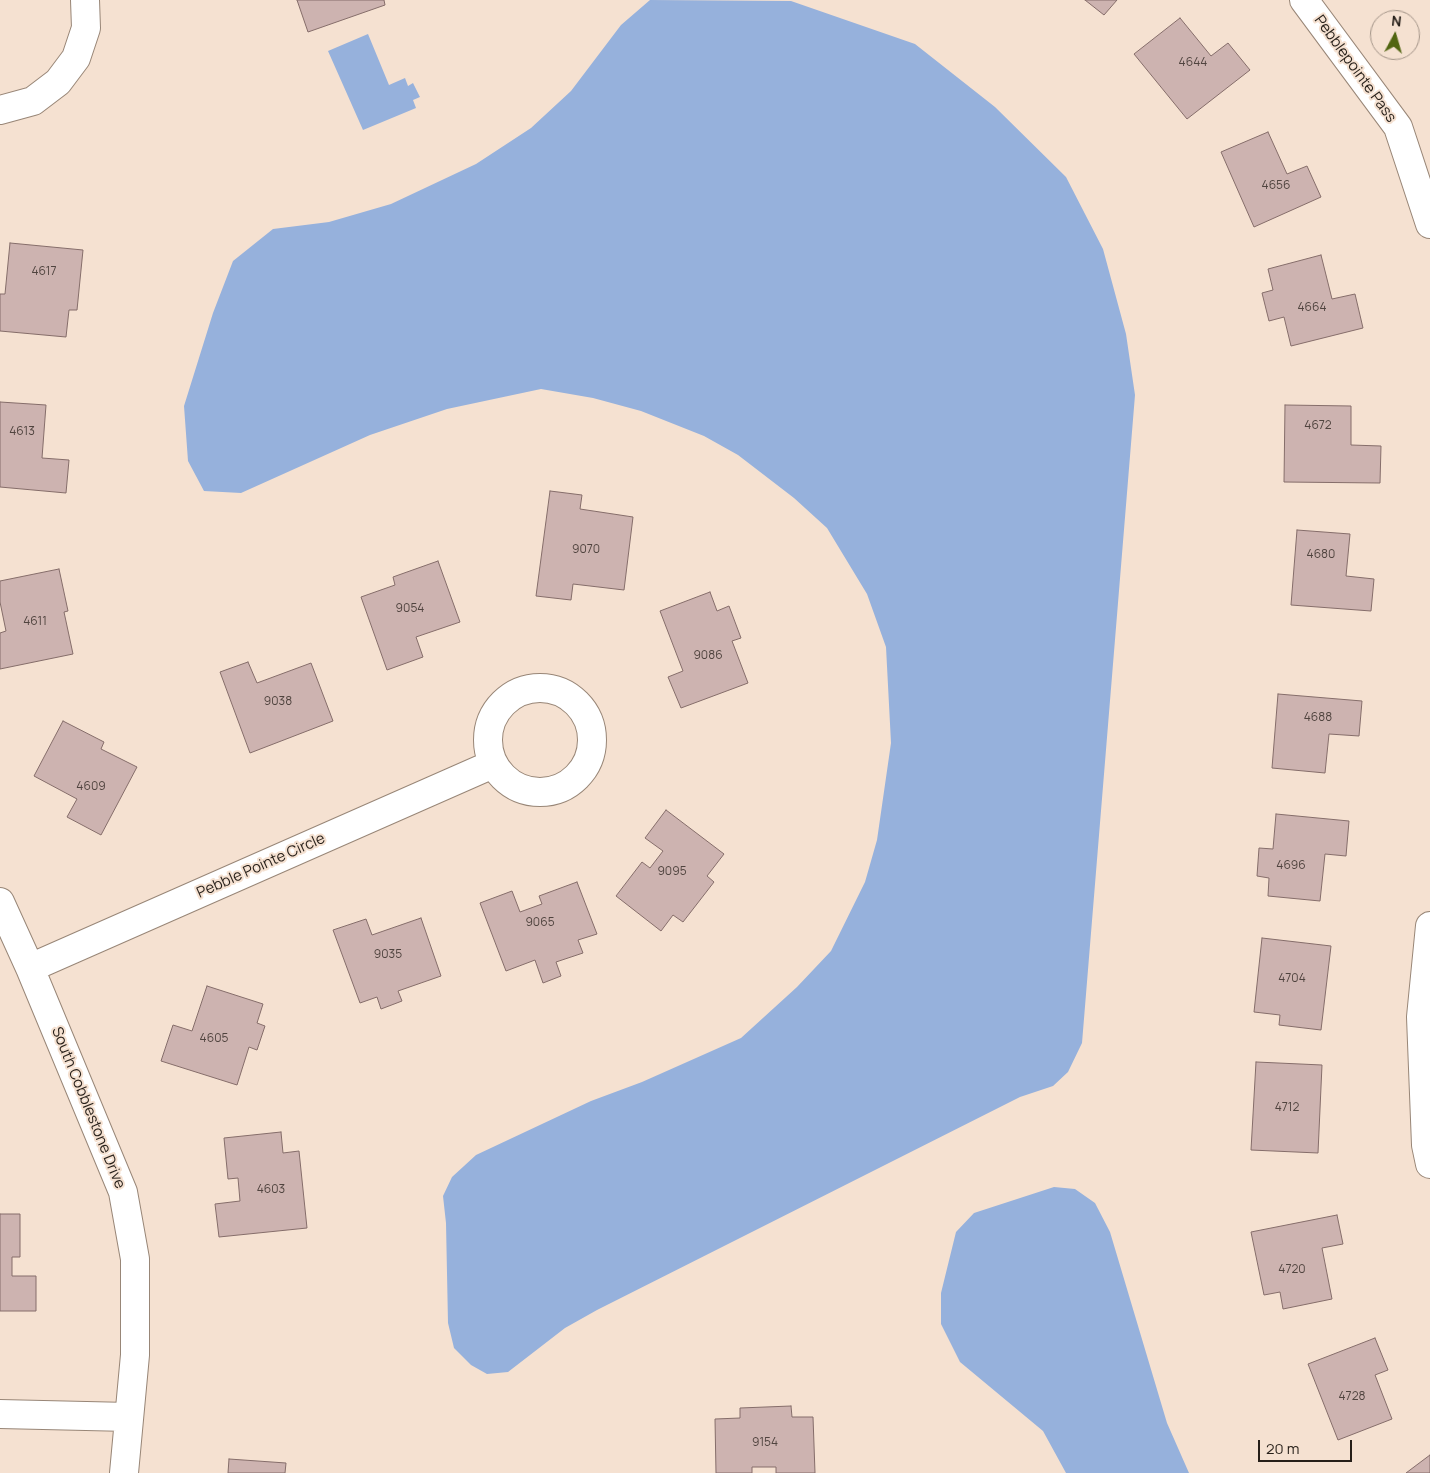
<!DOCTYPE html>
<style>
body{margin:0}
#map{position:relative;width:1430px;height:1473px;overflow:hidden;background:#f5e1d1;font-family:Manrope,sans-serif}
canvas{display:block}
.north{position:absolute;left:1370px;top:10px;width:50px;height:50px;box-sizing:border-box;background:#f5e1d1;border:1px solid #a29387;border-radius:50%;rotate:6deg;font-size:14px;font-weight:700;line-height:20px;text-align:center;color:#261f19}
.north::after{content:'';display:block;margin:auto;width:18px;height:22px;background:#516511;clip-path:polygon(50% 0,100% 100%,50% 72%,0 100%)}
.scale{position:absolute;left:1258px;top:1440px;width:94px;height:22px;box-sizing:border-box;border:2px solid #261f19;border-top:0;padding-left:6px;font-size:15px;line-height:18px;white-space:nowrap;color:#261f19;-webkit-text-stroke:4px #f5e1d1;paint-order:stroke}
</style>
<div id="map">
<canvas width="1430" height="1473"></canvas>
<div class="north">N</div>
<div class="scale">20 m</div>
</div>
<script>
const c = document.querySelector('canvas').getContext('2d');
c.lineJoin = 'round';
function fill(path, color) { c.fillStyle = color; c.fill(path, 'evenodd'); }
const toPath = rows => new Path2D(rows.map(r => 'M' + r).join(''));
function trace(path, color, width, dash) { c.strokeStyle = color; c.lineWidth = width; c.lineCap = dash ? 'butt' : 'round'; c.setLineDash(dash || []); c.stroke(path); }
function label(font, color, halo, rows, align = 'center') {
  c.font = font + ' Manrope,sans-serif'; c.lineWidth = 4; c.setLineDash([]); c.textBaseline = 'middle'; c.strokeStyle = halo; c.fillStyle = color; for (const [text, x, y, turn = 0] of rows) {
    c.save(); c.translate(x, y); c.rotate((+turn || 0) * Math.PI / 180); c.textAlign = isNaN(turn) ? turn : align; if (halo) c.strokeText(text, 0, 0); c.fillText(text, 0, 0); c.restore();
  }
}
fill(toPath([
 [650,0,791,1,915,44,995,107,1066,177,1103,249,1126,334,1135,395,1082,1043,1068,1072,1053,1086,1020,1097,597,1310,565,1328,508,1372,487,1374,471,1365,454,1348,448,1323,446,1223,443,1196,452,1177,476,1155,591,1101,642,1082,741,1038,797,987,831,951,865,882,877,840,891,743,886,647,867,594,827,528,794,498,738,455,704,436,641,411,593,398,541,389,447,409,370,435,241,493,204,491,188,461,184,406,213,313,233,261,273,229,329,222,391,204,476,164,531,128,571,91,621,25],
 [368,34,389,85,405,78,408,86,413,83,420,97,413,100,416,108,363,130,328,51],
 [1054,1187,1075,1189,1095,1203,1110,1232,1167,1423,1189,1473,1066,1473,1043,1431,960,1362,941,1324,941,1293,956,1232,974,1213]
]), '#96b1dc');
const building = toPath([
 [297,0,384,0,385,5,308,32,297,0],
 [1085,0,1117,0,1104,15,1085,0],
 [1180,18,1211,56,1228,43,1250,70,1187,119,1134,54,1180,18],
 [1268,132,1287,174,1307,166,1321,197,1254,227,1221,152,1268,132],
 [10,243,83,250,77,310,69,310,66,337,0,331,0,294,5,294,10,243],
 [1321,255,1332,299,1355,294,1363,328,1291,346,1284,317,1269,321,1262,293,1273,290,1268,269,1321,255],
 [0,402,46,405,42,458,69,460,66,493,0,487,0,402],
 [1285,405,1351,406,1351,445,1381,446,1380,483,1284,482,1285,405],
 [550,491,582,495,580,509,633,517,624,590,573,584,571,600,536,596,550,491],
 [1297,530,1350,534,1346,576,1374,579,1371,611,1291,605,1297,530],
 [438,561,460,622,416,637,423,657,387,670,361,597,395,585,393,577,438,561],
 [59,569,68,611,64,612,73,654,0,669,0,633,6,631,0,602,0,581,59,569],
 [710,592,717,611,729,606,741,638,732,641,748,683,681,708,668,677,683,671,660,611,710,592],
 [248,662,257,683,311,663,333,721,250,753,220,672,248,662],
 [1278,694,1362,701,1359,736,1329,734,1325,773,1272,768,1278,694],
 [63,721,104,742,101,749,137,767,101,835,67,817,77,799,34,776,63,721],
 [666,810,724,854,707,876,714,882,683,922,673,915,661,931,616,896,642,862,650,868,663,851,645,838,666,810],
 [1276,814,1349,821,1346,856,1325,854,1320,901,1268,896,1269,878,1257,876,1259,848,1273,849,1276,814],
 [577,882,597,934,578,940,583,953,556,962,561,976,543,983,535,960,506,971,480,903,512,891,520,912,542,904,539,896,577,882],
 [421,918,441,976,398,991,402,1001,381,1009,377,997,360,1003,333,930,366,919,372,935,421,918],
 [1262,938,1331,946,1321,1030,1279,1025,1280,1015,1254,1012,1262,938],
 [207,986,263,1004,257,1023,265,1026,257,1050,249,1047,237,1085,161,1061,173,1025,192,1031,207,986],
 [1256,1062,1322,1065,1318,1153,1251,1150,1256,1062],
 [281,1132,283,1153,299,1151,307,1228,219,1237,215,1204,240,1201,238,1178,228,1179,224,1138,281,1132],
 [0,1214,20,1214,20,1257,12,1257,12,1276,36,1276,36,1311,0,1311,0,1214],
 [1337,1215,1343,1244,1322,1248,1332,1299,1283,1309,1280,1292,1264,1295,1251,1232,1337,1215],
 [1375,1338,1388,1370,1375,1375,1392,1419,1338,1440,1308,1364,1375,1338],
 [791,1406,792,1417,813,1417,815,1473,776,1473,776,1467,752,1467,752,1473,716,1473,715,1419,740,1418,740,1408,791,1406],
 [1430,1455,1430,1473,1406,1473,1430,1455],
 [229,1459,286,1463,285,1473,228,1473,229,1459]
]);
fill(building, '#cdb3b0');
trace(building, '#856d6a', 1);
const street = toPath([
 [1304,0,1398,127,1430,224],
 [0,110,33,101,58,82,76,58,86,28,85,0],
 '488 740a52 52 0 1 1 104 0a52 52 0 1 1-104 0Z',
 [0,902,30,968,123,1192,135,1259,135,1355,124,1473],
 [1430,926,1421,1017,1426,1145,1430,1164],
 [30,968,493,764],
 [0,1414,129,1417]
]);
trace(street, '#988677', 30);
trace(street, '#fff', 28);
label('12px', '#50443f', null, [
 ["4644",1193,63],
 ["4656",1276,186],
 ["4617",44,272],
 ["4664",1312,308],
 ["4672",1318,426],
 ["4613",22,432],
 ["9070",586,550],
 ["4680",1321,555],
 ["9054",410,609],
 ["4611",35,622],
 ["9086",708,656],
 ["9038",278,702],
 ["4688",1318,718],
 ["4609",91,787],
 ["4696",1291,866],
 ["9095",672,872],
 ["9065",540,923],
 ["9035",388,955],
 ["4704",1292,979],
 ["4605",214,1039],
 ["4712",1287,1108],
 ["4603",271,1190],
 ["4720",1292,1270],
 ["4728",1352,1397],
 ["9154",765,1443]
]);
label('15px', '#261f19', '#f5e1d1', [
 ["Pebblepointe Pass",1355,69,54],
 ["Pebble Pointe Circle",261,866,-24],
 ["South Cobblestone Drive",88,1108,68]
]);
</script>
